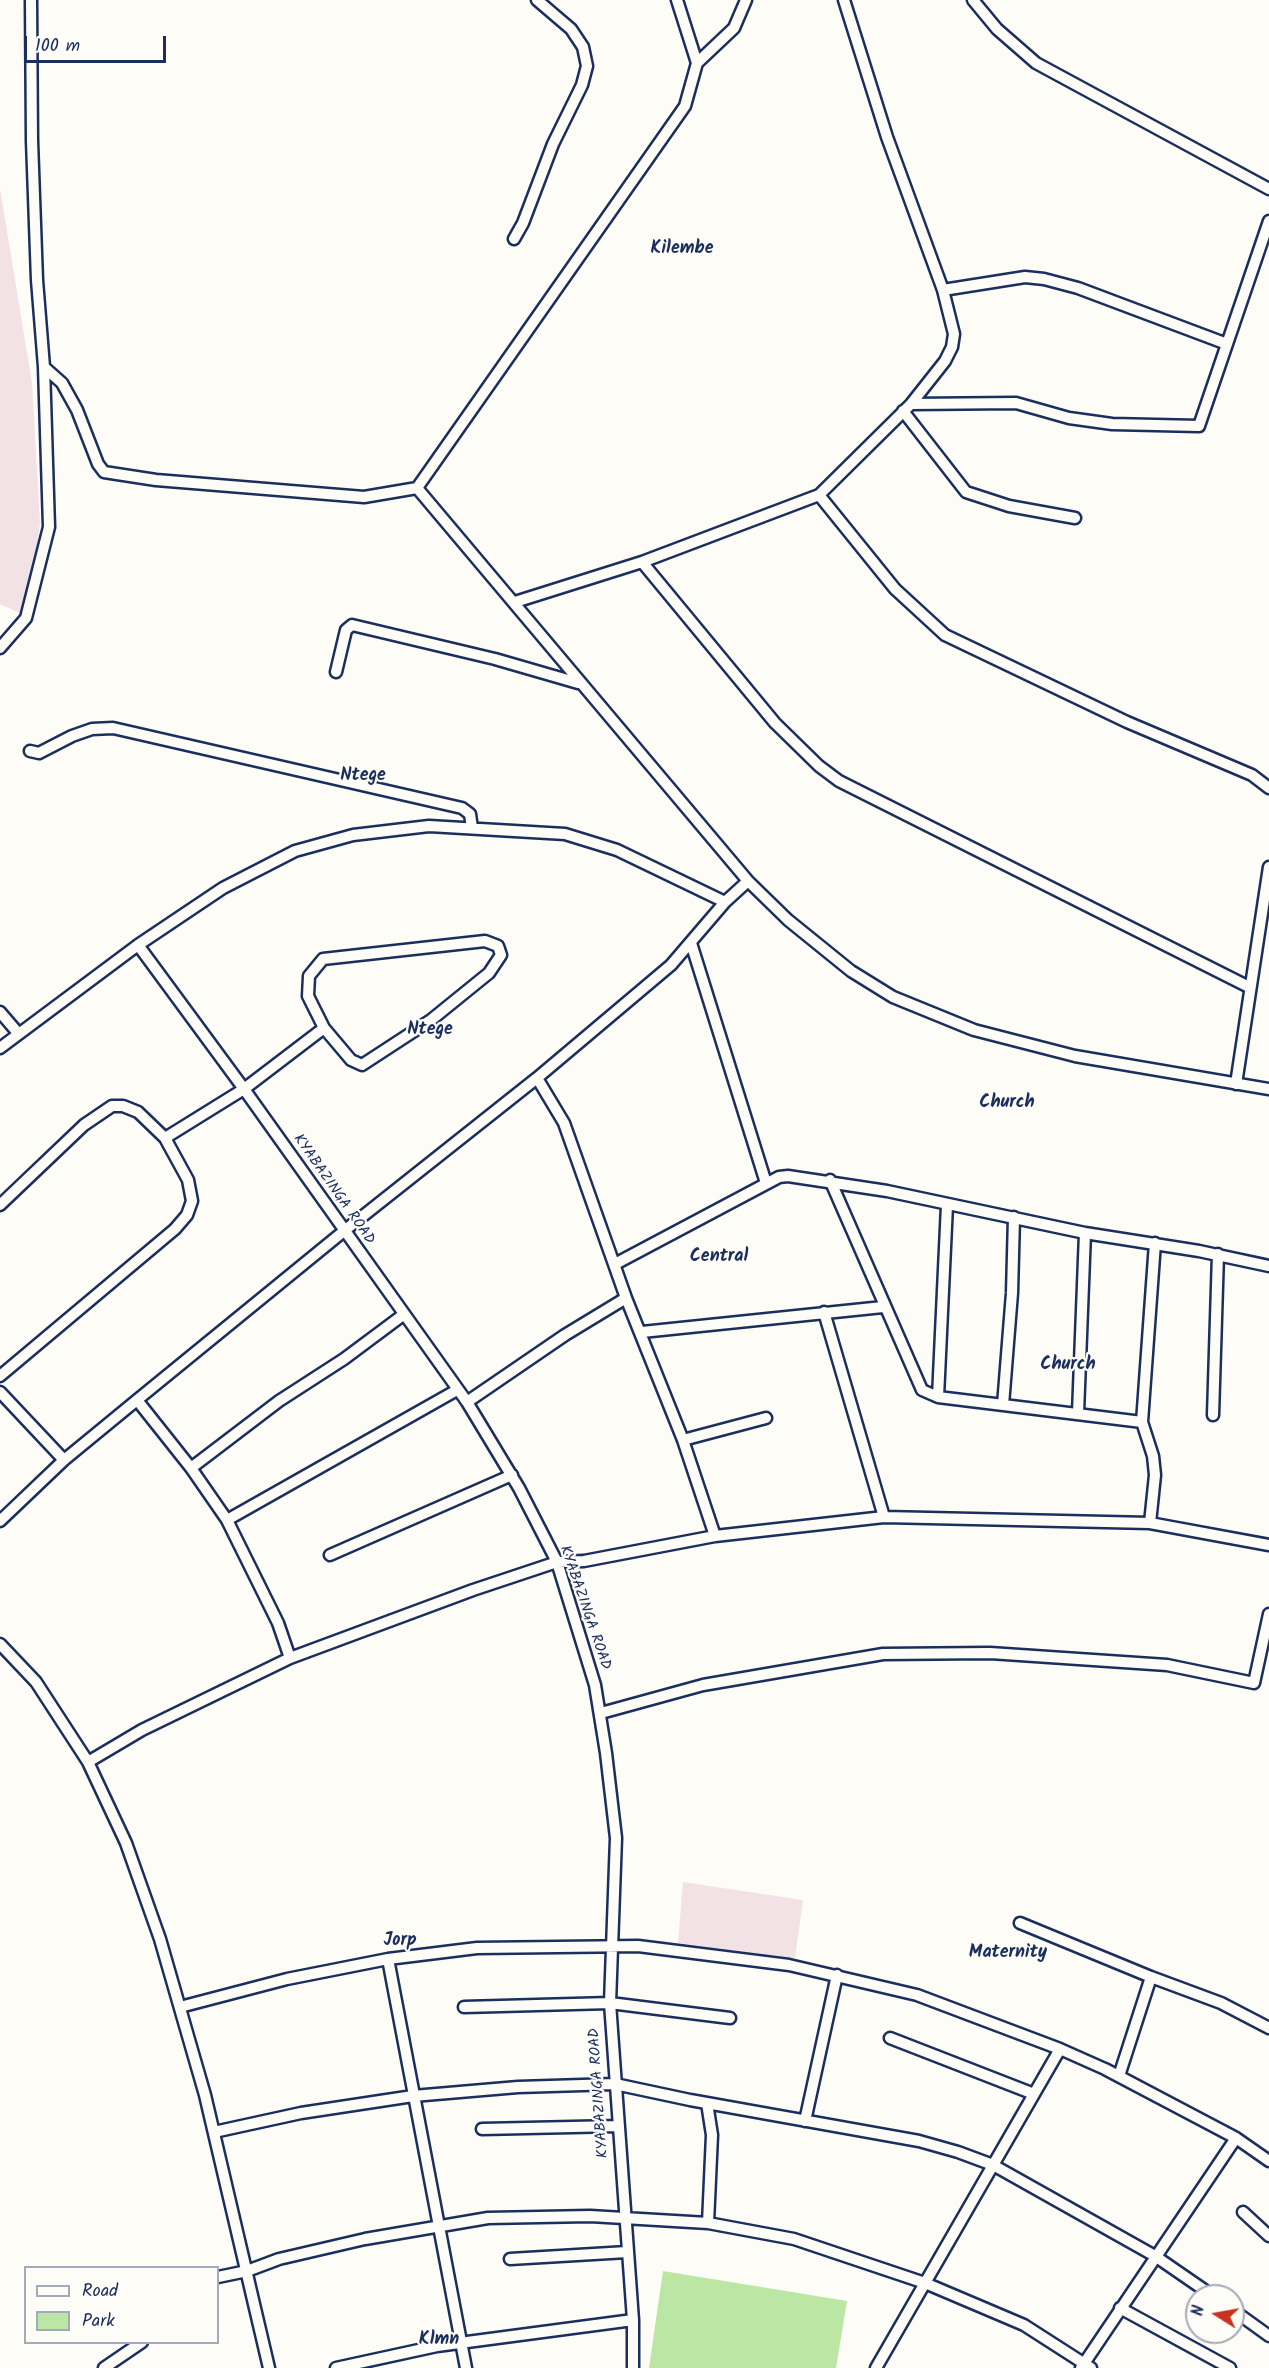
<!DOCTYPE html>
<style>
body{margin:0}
#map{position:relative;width:1269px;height:2368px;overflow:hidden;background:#fdfcf7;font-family:Kalam,sans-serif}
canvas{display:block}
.legend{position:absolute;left:24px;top:2266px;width:195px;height:78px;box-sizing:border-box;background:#fdfcf7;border:2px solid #a3aaba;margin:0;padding:8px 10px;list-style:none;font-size:18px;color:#1b2f5e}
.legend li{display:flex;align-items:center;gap:12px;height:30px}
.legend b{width:30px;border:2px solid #a3aaba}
.north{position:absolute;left:1185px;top:2284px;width:60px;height:60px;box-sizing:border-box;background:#fdfcf7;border:2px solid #a3aaba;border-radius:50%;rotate:281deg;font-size:16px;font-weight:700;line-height:24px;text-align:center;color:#1b2f5e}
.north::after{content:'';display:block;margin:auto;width:21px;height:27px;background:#c8321e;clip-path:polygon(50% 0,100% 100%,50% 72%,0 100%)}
.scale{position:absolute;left:24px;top:36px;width:142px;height:27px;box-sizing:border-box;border:3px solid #1b2f5e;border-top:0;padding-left:8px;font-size:18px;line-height:21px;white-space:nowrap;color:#1b2f5e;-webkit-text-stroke:4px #fdfcf7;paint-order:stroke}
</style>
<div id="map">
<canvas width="1269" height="2368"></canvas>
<ul class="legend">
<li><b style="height:8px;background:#fdfcf7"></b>Road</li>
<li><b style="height:16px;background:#bce6a3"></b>Park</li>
</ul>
<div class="north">N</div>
<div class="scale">100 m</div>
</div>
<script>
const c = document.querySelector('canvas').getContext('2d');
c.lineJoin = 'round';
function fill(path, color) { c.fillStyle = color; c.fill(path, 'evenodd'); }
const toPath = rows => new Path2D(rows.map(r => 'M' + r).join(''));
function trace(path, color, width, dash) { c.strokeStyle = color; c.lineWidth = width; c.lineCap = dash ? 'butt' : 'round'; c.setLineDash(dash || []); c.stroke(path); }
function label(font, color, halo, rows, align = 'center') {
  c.font = font + ' Kalam,sans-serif'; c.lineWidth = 4.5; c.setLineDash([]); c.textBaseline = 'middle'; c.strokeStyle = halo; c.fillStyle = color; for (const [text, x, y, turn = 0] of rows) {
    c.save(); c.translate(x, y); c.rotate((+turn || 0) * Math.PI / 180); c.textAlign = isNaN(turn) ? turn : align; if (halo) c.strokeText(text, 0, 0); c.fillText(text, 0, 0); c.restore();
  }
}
fill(toPath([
 [0,189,32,383,40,523,28,617,0,604],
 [683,1882,803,1900,795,1958,678,1943]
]), '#f2e2e6');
fill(toPath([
 [663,2271,847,2301,836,2368,649,2368]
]), '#bce6a3');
const minor = toPath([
 [677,0,697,63,685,106,417,488,748,881,788,920,851,971,893,997,974,1030,1075,1056,1269,1089],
 [973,0,997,29,1036,63,1269,189],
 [697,63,734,28,746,0],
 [514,239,523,223,553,144,582,85,587,66,583,47,571,29,537,0],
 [943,290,1025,277,1044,279,1078,288,1227,344],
 [44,367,62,383,77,410,98,464,104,472,156,480,364,497,417,488],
 [911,404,1016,403,1069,418,1112,424,1199,426,1269,221],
 [903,411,966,492,1009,506,1075,518],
 [819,495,895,589,945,635,1127,722,1252,775,1269,788],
 [642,562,775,723,819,766,839,781,1249,987],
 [515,602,642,562,819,495,911,404,945,361,952,347,954,334,943,290,887,137,844,0],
 [0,648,26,618,49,527,44,367,37,280,32,141,31,0],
 [336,672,346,630,352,625,495,659,578,683],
 [30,751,39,753,72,736,92,729,113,728,462,808,470,814,472,828],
 [485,941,498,946,501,955,489,973,431,1020,362,1065,351,1060,324,1028,308,996,309,976,323,959,485,941],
 [691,943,766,1183],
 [138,945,244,1089,467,1402,519,1488,557,1562,595,1685,606,1753,616,1838,610,2003,633,2320,633,2368],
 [0,1012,18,1033],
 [0,1048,138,945,223,888,295,851,353,835,429,826,565,834,617,850,725,902],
 [1236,1084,1269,867],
 [165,1138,244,1089,324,1028],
 [830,1180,922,1390,938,1397,1142,1422,1153,1456,1155,1475,1150,1523],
 [0,1205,84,1125,112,1106,123,1106,138,1112,165,1138,188,1180,192,1201,187,1215,175,1229,0,1376],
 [615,1264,779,1177,788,1176,887,1191,1085,1233,1199,1251,1269,1266],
 [626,1298,683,1440,715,1536],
 [824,1312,884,1517],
 [642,1332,883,1307],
 [0,1392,64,1460],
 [938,1397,947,1205],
 [137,1400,191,1468,227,1520,278,1623,290,1658],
 [467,1402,565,1335,626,1298,564,1123,537,1078],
 [1003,1405,1012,1293,1014,1217],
 [1078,1413,1085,1233],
 [1213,1415,1218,1254],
 [1142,1422,1155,1243],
 [683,1440,766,1418],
 [191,1468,279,1401,344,1359,403,1315],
 [227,1520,457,1390],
 [0,1521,64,1460,137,1400,344,1231,537,1078,671,965,725,902,748,881],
 [330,1555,512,1475],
 [0,1644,36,1682,88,1762,126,1843,160,1939,205,2095,269,2368],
 [601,1713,703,1685,883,1654,990,1653,1167,1665,1254,1683,1269,1614],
 [88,1762,142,1730,290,1658,473,1590,557,1562,584,1561,715,1536,884,1517,1150,1523,1269,1545],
 [1020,1923,1151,1977,1119,2076],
 [388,1959,466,2368],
 [1151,1977,1221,2003,1269,2028],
 [180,2007,287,1979,388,1959,477,1948,638,1946,789,1965,917,1995,1060,2049,1105,2069,1236,2138,1269,2161],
 [464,2007,610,2003,730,2018],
 [890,2038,1034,2094],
 [707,2103,712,2135,708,2223],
 [805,2121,837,1975],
 [482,2129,617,2126],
 [214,2132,301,2113,413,2096,518,2087,615,2084,690,2100,919,2141,958,2152,993,2165,1155,2256,1213,2296],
 [1243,2212,1269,2236],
 [510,2259,627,2252],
 [218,2277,247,2271,279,2259,365,2239,488,2218,590,2216,708,2223,794,2239,925,2283,1024,2325,1091,2368],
 [1120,2308,1230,2368],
 [1233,2310,1269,2336],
 [104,2368,142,2342],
 [336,2368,437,2346,633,2320],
 [876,2368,1060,2049],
 [1081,2368,1236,2138]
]);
trace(minor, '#1b2f5e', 15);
trace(minor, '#fdfcf7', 10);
label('15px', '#1b2f5e', '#fdfcf7', [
 ["KYABAZINGA ROAD",333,1190,55],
 ["KYABAZINGA ROAD",584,1608,71],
 ["KYABAZINGA ROAD",600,2093,-94]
]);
label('bold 18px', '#1b2f5e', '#fdfcf7', [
 ["Kilembe",682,250],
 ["Ntege",363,777],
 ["Ntege",430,1031],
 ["Church",1007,1104],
 ["Central",719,1258],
 ["Church",1068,1366],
 ["Jorp",400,1942],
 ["Maternity",1008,1954],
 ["Klmn",439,2341]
]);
</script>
